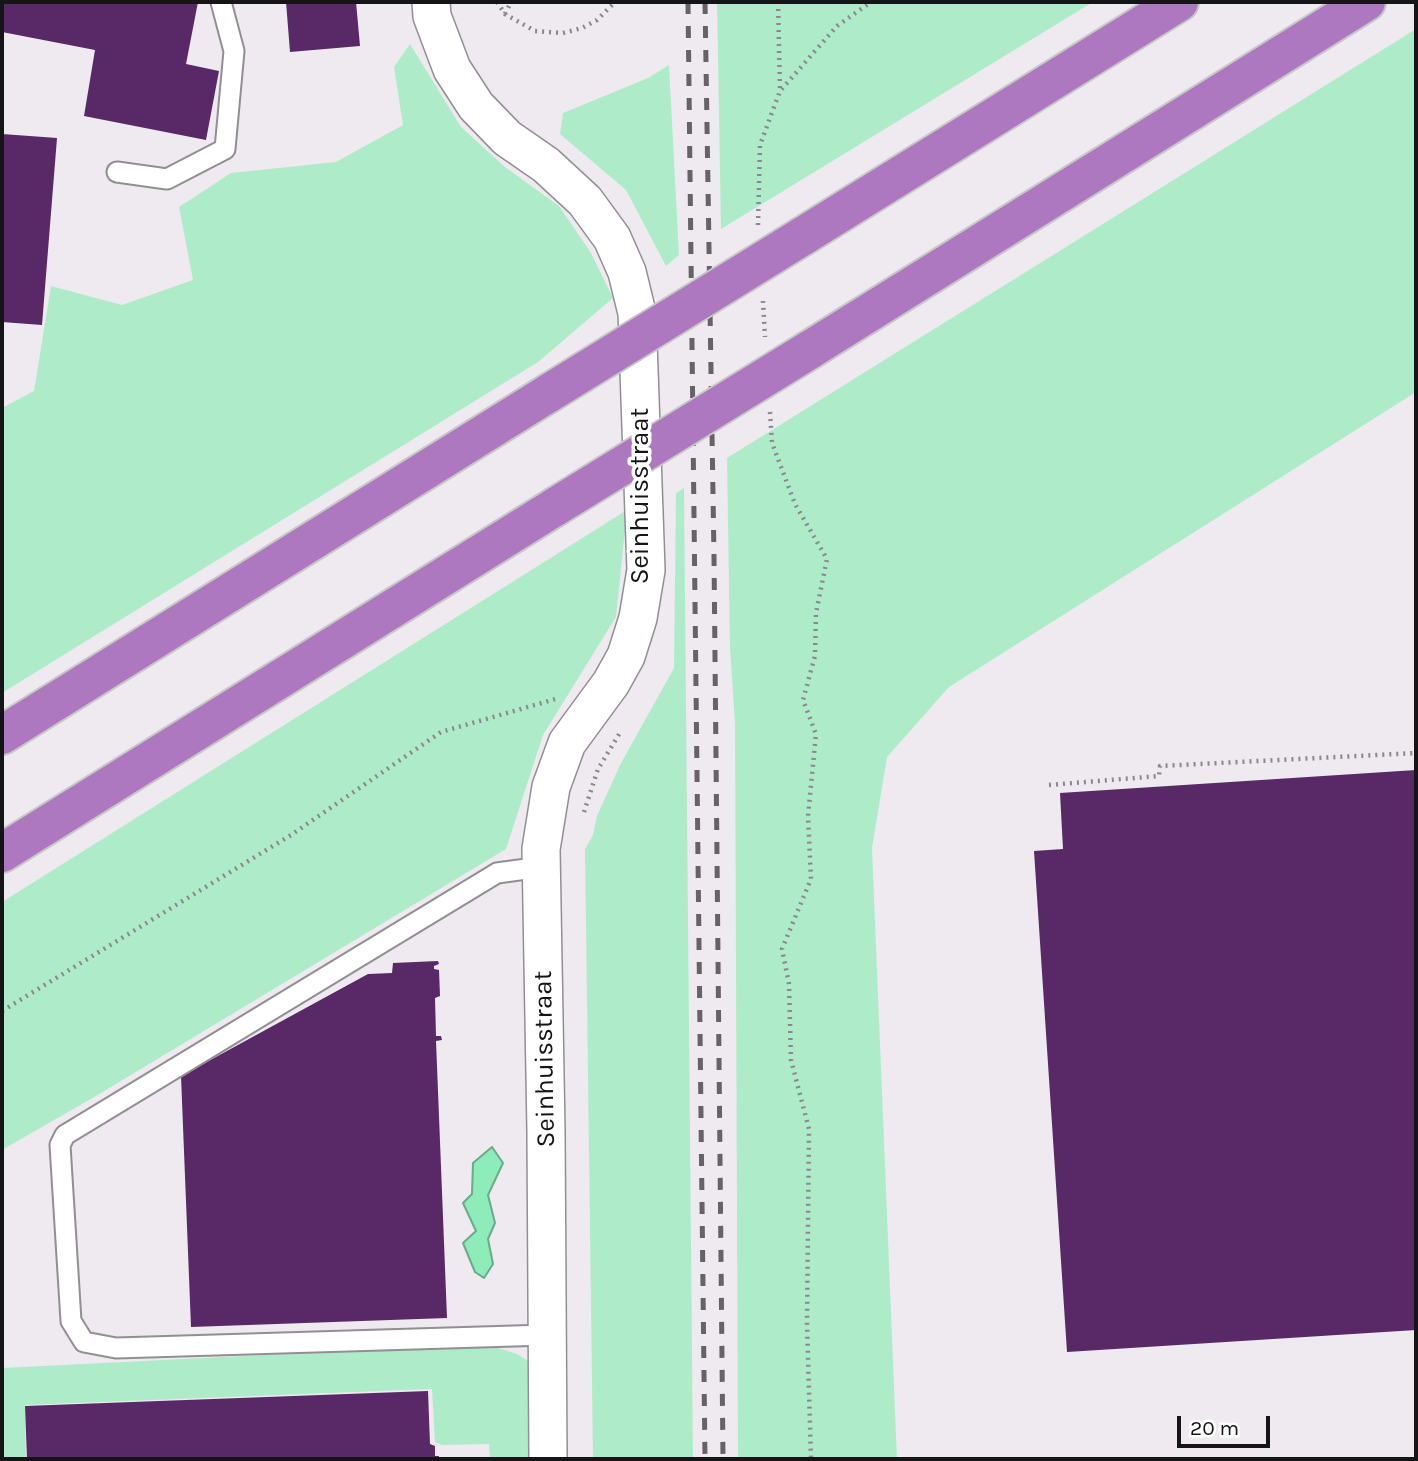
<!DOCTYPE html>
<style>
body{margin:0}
#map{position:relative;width:1418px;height:1461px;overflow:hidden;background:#eeeaf0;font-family:Karla,sans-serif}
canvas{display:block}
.frame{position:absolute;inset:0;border:4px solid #151416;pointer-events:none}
.scale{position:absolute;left:1177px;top:1416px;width:93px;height:32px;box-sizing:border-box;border:4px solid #151416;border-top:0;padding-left:9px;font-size:21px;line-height:24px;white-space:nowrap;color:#151416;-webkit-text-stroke:5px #fff;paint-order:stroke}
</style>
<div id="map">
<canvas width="1418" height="1461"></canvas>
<div class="frame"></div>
<div class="scale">20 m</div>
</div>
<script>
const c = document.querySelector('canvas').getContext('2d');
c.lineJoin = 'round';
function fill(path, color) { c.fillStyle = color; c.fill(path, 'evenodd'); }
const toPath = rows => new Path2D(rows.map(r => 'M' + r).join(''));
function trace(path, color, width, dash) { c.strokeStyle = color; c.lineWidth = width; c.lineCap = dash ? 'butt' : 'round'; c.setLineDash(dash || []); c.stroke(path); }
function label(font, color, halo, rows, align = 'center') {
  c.font = font + ' Karla,sans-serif'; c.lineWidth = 7; c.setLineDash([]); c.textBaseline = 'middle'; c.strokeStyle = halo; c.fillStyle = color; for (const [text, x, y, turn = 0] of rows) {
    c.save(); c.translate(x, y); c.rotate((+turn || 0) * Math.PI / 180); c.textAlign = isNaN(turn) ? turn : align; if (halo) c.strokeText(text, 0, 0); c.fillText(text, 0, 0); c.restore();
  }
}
fill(toPath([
 [717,2,1093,2,721,229],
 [1416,29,1416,392,949,687,887,757,872,848,897,1459,738,1459,735,723,730,648,727,458],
 [410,44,461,127,505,167,559,206,591,253,613,298,538,362,2,693,2,408,34,391,51,286,122,305,193,280,179,207,231,173,336,162,403,125,394,67],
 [669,65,679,255,666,266,626,190,560,134,563,113,648,78],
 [684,488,693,1459,593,1459,585,849,593,835,597,816,620,765,674,668,676,493],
 [627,510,616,617,543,735,506,849,96,1096,2,1150,2,902],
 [485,1344,517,1354,530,1362,531,1459,490,1459,489,1444,442,1445,435,1442,432,1389,25,1405,26,1459,3,1459,2,1368]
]), '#aeecc9');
const water = toPath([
 [492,1147,503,1163,488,1195,495,1223,488,1239,493,1264,484,1278,475,1272,463,1243,476,1231,463,1203,472,1194,473,1163,492,1147]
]);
fill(water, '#8eecba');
trace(water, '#6aab89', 2);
fill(toPath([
 [2,2,198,2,186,64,219,71,206,140,84,116,95,50,2,32],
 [286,2,356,2,360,46,290,52],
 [2,134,57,138,42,325,2,322],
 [1416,770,1416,1330,1067,1352,1034,851,1063,849,1060,793],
 [438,961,439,964,434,966,434,969,439,970,440,996,435,998,436,1036,441,1036,442,1040,436,1041,447,1318,191,1327,181,1076,368,974,392,973,393,963],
 [428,1391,430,1444,435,1446,435,1456,439,1456,439,1459,27,1459,25,1406]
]), '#582867');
const lane = toPath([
 [117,172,167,179,225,149,234,51,221,2],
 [541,867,497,873,65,1135,60,1145,71,1321,84,1342,116,1348,547,1335]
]);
const street = toPath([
 [431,2,432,16,452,69,476,106,507,138,546,165,585,201,612,238,627,272,637,313,646,570,638,618,626,656,611,683,567,743,551,787,541,849,546,1131,548,1459]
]);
const highway = toPath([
 [803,236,1179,2],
 [811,349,1366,2],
 [2,735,549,393],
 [2,853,555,507]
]);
trace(lane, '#928e93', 23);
trace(street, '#928e93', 40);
trace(highway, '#c7c7c7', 42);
trace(toPath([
 [497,2,505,14,535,31,563,33,582,28,597,20,615,2],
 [778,2,780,90],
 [505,14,511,2],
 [758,225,760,145,780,91,837,26,871,2],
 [763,301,765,337],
 [770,412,772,443,795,504,827,559,816,613,815,656,803,700,816,734,808,816,811,879,782,949,789,984,791,1060,809,1129,807,1323,811,1459],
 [1049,785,1159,776,1160,766,1416,753],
 [584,812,598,769,621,731],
 [2,1011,291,835,441,732,559,698]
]), '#8a888c', 4.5, [2, 5]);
trace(lane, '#fff', 19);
trace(street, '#fff', 37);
trace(highway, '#ae78c0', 38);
trace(toPath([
 [688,2,705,1459],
 [705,2,714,556,723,1459]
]), '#656366', 5, [12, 12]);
const highwayBridge = toPath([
 [549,393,803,236],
 [555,507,811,349]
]);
trace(highwayBridge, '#c7c7c7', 42, []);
trace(highwayBridge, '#ae78c0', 38);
label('26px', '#151416', '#fff', [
 ["Seinhuisstraat",641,496,-90],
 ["Seinhuisstraat",545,1059,-91]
]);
</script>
